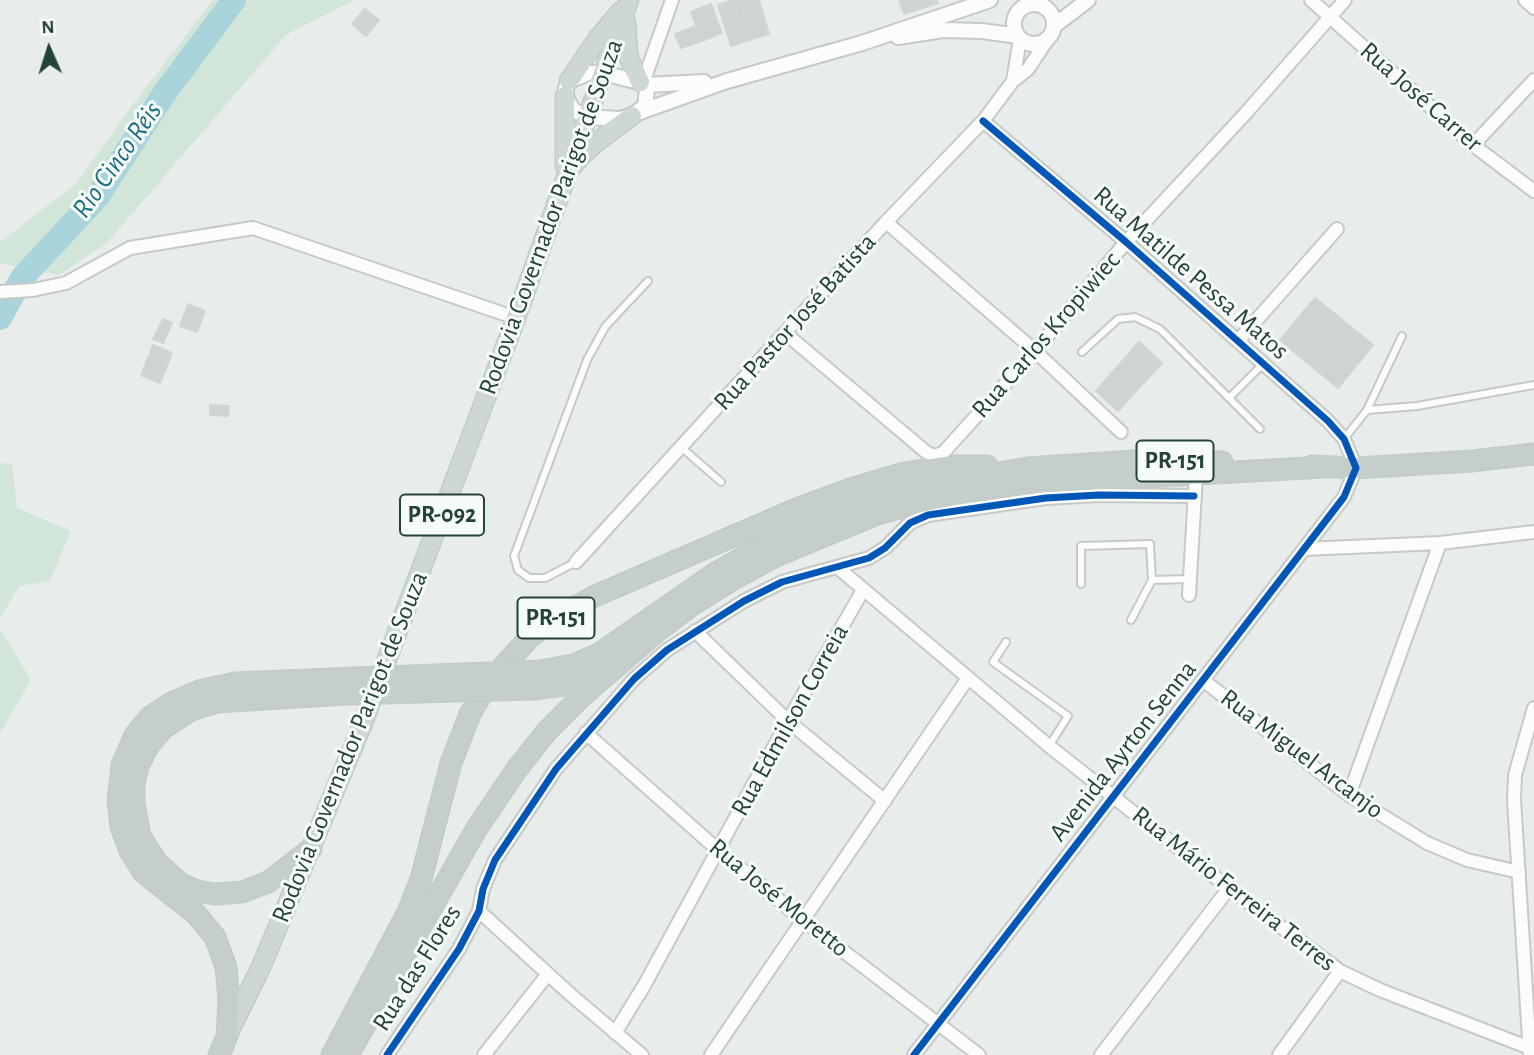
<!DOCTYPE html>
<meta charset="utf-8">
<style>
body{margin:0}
#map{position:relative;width:1534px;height:1055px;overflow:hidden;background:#e8edeb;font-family:"Alegreya Sans",sans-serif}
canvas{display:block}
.north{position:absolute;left:14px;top:14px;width:70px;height:70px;-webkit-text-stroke:5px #f7fbf9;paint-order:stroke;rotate:357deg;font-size:19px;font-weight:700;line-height:28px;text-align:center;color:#24423a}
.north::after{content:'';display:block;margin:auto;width:24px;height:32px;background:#24423a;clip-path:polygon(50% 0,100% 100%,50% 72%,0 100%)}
</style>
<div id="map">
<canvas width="1534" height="1055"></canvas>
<div class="north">N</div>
</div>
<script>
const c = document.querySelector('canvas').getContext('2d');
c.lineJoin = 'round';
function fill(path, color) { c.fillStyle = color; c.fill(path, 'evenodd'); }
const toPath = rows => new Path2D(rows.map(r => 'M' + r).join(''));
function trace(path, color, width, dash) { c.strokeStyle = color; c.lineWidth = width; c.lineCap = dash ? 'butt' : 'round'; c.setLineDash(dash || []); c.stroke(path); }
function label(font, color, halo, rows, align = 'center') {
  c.font = font + ' "Alegreya Sans",sans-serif'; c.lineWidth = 6; c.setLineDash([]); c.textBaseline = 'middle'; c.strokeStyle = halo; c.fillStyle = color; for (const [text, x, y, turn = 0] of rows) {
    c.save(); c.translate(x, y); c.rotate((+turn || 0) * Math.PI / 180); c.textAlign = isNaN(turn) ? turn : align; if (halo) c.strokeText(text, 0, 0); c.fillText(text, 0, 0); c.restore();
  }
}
fill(toPath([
 [213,0,354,0,286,35,106,244,59,275,0,263,0,242,76,184,122,119],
 [0,463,12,464,17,508,71,531,50,581,19,586,0,619],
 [0,629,31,680,0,733]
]), '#d1e6d8');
trace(toPath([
 [0,318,22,278,98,196,164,94,234,0]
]), '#a9d4db', 24);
const building = toPath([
 [733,0,759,0,769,34,746,41,733,0],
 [733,0,746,41,731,46,718,5,733,0],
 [899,0,937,0,938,3,904,14,899,0],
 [711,4,722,33,702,41,691,12,711,4],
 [365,9,379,20,366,36,352,24,365,9],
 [696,26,702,41,681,48,675,34,696,26],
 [1315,298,1339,317,1304,360,1280,340,1315,298],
 [188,304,205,311,197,332,180,326,188,304],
 [1340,318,1373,345,1338,388,1305,361,1340,318],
 [163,319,172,323,163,343,153,339,163,319],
 [1139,342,1162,363,1118,411,1096,391,1139,342],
 [153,345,172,353,160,383,141,375,153,345],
 [210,405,229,406,228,416,210,415,210,405]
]);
fill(building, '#cfd4d2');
trace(building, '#d1d6d4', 2);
const service = toPath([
 [1082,352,1118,319,1135,317,1160,329,1260,429],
 [1229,398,1263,364],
 [1367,410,1417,406,1534,385],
 [1344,439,1367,410,1402,336],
 [681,447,721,482],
 [576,562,545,578,529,578,518,570,514,556,587,360,605,327,648,281],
 [1152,580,1190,579],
 [1081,584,1081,546,1150,544,1152,580,1131,620],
 [1006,642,993,662,1068,716,1049,746]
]);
const minor = toPath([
 [1311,0,1473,145,1534,191],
 [1525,0,1534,8],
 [1013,81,1020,39],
 [643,83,672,0],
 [1473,145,1534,80],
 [886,222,1035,351,1121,432],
 [0,292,33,290,66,283,130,248,253,228,516,318],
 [785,333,926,452,934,456,943,453,1035,351,1126,242,1245,114,1345,0],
 [1238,341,1337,229],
 [1304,549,1440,543,1534,532],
 [576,562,886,222,983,121,1013,81,1028,69,1050,36],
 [837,567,1049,746,1229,888,1340,971,1380,990,1530,1048,1534,1047],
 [1189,595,1196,475],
 [695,631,788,721,885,801],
 [1203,680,1349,795,1427,843,1467,860,1519,872],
 [586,733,718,850,804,921,979,1055],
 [1349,795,1440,543],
 [479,911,571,995,642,1055],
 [615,1033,645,984,788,721,863,590],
 [387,1055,459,949,479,911,483,889,495,860,556,769,634,679,667,650,744,601,782,582,869,558,885,548,910,523,928,515,1046,498,1099,495,1194,496],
 [484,1055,548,974],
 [711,1055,968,678],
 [914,1055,1304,549,1344,497,1356,468,1344,439,1328,421,1126,242,983,121],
 [1101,1055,1229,888],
 [1279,1055,1340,971],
 [1530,1055,1514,800,1515,775,1534,708]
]);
const tertiary = toPath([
 '1014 24a20 20 0 1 1 40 0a20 20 0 1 1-40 0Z',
 [1054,26,1088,0],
 [898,37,943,30,982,31,1018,36],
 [588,73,603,73,643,83,647,90,645,106,632,116,619,119,587,117,573,110,565,96,566,88,569,81,588,73],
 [645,85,704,82],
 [640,112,727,81,862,43,990,0]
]);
const primary = toPath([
 [626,22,628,56,640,82],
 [569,81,598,38,620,12],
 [573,166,583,154,598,141,632,116],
 [565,167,565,96],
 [227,1036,261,967,361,728,516,318,629,0]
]);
const trunk = toPath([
 [1312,466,1356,468,1472,461,1534,454],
 [540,671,573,665,599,654,714,574,763,546,804,526,872,501,931,485,1027,468,1148,460,1222,462],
 [533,689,564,685,582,680,601,668],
 [311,849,268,882,242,892,215,894,197,891,181,884,157,863,140,836,134,803,134,784,138,766,149,745,164,728,191,710,217,702,347,694],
 [219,1055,227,1036,229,1000,226,967,215,937,196,914,144,873,130,851,121,827,118,801,122,765,135,735,150,717,171,703,199,691,235,683,356,678],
 [332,1055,408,912,421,879,451,763,470,714,489,682,530,637,559,616,595,596,796,509,850,489,904,473,949,466,987,466],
 [348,1055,477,828,517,769,547,731,580,698,656,632,692,605,732,580,778,555,875,515,909,505,1001,485,1324,467]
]);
trace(service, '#c5cac8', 10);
trace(minor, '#c5cac8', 16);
trace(tertiary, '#c5cac8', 18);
trace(primary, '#c3ccc9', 21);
trace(trunk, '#c3ccc9', 23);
trace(service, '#fcfcfc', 6);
trace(minor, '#fcfcfc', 12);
trace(tertiary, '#fcfcfc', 14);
trace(primary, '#cfd7d5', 18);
trace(trunk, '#c6cecc', 19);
const trunkBridge = toPath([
 [356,678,540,671],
 [347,694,533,689]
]);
trace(trunkBridge, '#c3ccc9', 23, []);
trace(trunkBridge, '#c6cecc', 19);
trace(toPath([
 [387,1055,459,949,479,911,483,889,495,860,556,769,634,679,667,650,744,601,782,582,869,558,885,548,910,523,928,515,1046,498,1099,495,1194,496],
 [914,1055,1304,549,1344,497,1356,468,1344,439,1328,421,1126,242,983,121]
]), '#0057b8', 7);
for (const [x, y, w] of [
 [1175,461,77],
 [442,515,84],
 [556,618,77]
]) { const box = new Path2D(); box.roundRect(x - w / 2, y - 20.5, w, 41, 5); c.fillStyle = '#f7fbf9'; c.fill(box); trace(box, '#24423a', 2); }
label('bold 24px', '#24423a', null, [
 ["PR-151",1175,461],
 ["PR-092",442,515],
 ["PR-151",556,618]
]);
label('26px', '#24423a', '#f7fbf9', [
 ["Rua José Carrer",1421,97,41],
 ["Rodovia Governador Parigot de Souza",551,217,-70],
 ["Rua Matilde Pessa Matos",1191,273,41],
 ["Rua Pastor José Batista",795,322,-48],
 ["Rua Carlos Kropiwiec",1046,335,-49],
 ["Rua Edmilson Correia",790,720,-61],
 ["Rodovia Governador Parigot de Souza",350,747,-68],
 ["Avenida Ayrton Senna",1123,751,-52],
 ["Rua Miguel Arcanjo",1302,754,37],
 ["Rua Mário Ferreira Terres",1234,889,38],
 ["Rua José Moretto",779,898,39],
 ["Rua das Flores",417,968,-58]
]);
label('italic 28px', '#1c6f80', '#f7fbf9', [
 ["Rio Cinco Réis",117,160,-55]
]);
</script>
